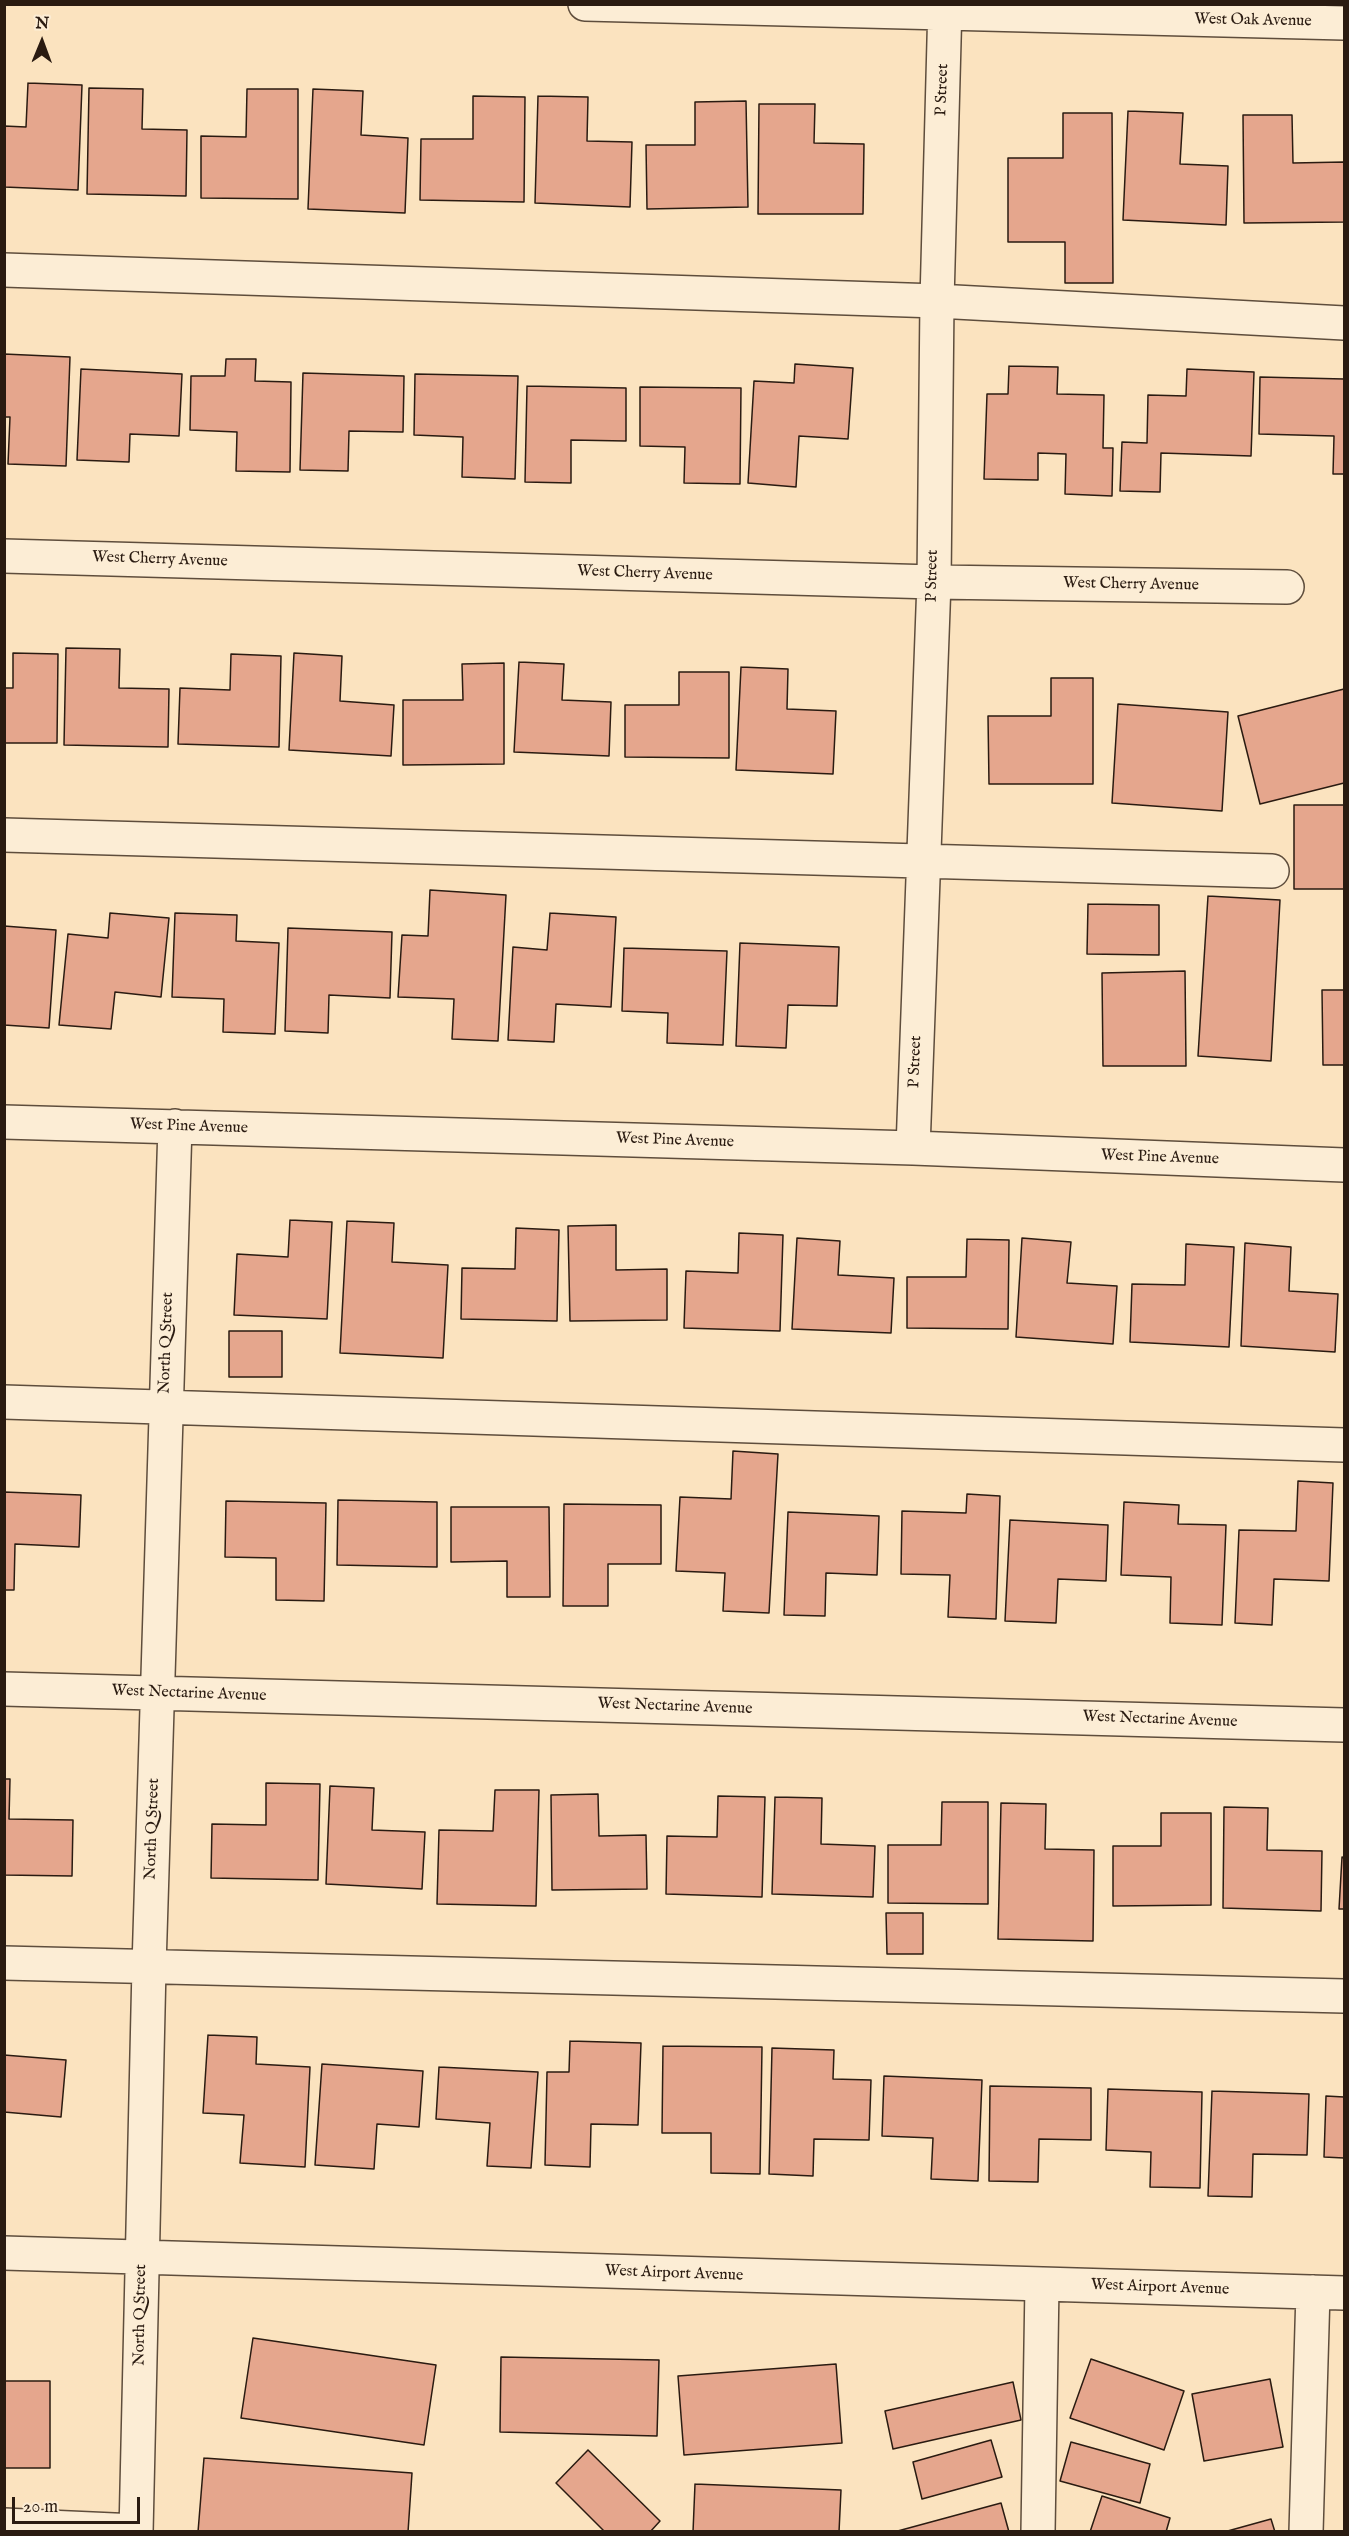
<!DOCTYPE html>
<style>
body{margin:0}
#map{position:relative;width:1349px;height:2536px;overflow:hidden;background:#fbe3bf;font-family:"IM FELL English",serif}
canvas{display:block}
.frame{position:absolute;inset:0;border:6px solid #2a1b11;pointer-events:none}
.north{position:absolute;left:12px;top:12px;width:60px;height:60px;-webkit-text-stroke:4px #fcedd5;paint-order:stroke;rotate:1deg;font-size:16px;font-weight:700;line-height:24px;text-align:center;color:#2a1b11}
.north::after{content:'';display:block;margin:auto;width:21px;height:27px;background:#2a1b11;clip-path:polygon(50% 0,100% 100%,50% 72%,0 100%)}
.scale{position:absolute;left:12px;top:2497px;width:128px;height:27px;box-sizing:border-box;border:3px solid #2a1b11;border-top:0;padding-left:8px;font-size:18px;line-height:21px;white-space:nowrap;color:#2a1b11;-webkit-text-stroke:4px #fcedd5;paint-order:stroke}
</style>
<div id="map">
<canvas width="1349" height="2536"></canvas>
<div class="frame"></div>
<div class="north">N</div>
<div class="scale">20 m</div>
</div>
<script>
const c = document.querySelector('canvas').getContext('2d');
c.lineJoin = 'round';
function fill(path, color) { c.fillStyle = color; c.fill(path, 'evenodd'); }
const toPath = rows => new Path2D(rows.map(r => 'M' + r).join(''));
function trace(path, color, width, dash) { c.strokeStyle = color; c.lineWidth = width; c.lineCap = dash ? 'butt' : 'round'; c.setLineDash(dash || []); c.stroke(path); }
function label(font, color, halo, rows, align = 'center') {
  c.font = font + ' "IM FELL English",serif'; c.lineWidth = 5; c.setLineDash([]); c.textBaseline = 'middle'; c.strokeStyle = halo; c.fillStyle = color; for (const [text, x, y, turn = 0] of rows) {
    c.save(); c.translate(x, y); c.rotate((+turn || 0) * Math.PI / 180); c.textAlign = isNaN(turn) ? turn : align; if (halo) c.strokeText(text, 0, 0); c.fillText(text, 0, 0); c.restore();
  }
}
const building = toPath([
 [28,83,82,85,78,190,4,187,4,126,26,127,28,83],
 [89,88,143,89,142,129,187,130,186,196,87,194,89,88],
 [247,89,298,89,298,199,201,198,201,136,246,137,247,89],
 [313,89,363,91,361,135,408,138,405,213,308,209,313,89],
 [473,96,525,97,524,202,420,200,421,139,473,139,473,96],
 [538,96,588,97,587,141,632,142,630,207,535,203,538,96],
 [746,101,748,207,647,209,646,145,695,145,695,102,746,101],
 [759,104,815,104,814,143,864,144,863,214,758,214,759,104],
 [1128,111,1183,113,1180,164,1228,166,1226,225,1123,220,1128,111],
 [1063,113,1112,113,1113,283,1065,283,1065,242,1008,242,1008,158,1063,158,1063,113],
 [1243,115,1292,115,1293,163,1344,162,1344,222,1244,223,1243,115],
 [4,354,70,357,66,466,8,464,10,417,4,417,4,354],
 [226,359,256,359,255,381,291,382,290,472,236,471,237,432,190,430,191,376,225,376,226,359],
 [795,364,853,368,848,439,799,436,796,487,748,483,754,381,794,383,795,364],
 [1009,366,1058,367,1057,394,1104,395,1103,448,1113,448,1112,496,1065,494,1066,454,1038,453,1038,480,984,479,987,394,1008,394,1009,366],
 [81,369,182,374,179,436,130,434,129,462,77,460,81,369],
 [1187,369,1254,372,1251,456,1161,453,1160,492,1120,491,1122,442,1147,443,1148,395,1186,396,1187,369],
 [303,373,404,376,403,432,349,431,348,471,300,470,303,373],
 [415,374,518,376,515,479,462,477,463,437,414,435,415,374],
 [1260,377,1344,379,1344,474,1333,474,1334,436,1259,434,1260,377],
 [527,386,626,388,626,441,571,440,571,483,525,482,527,386],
 [640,387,741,388,740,484,684,483,685,447,640,446,640,387],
 [66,648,120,649,119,688,169,689,168,747,64,745,66,648],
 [13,653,58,654,57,743,4,743,4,688,13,688,13,653],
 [294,653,342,656,340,701,394,705,391,756,289,750,294,653],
 [231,654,281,656,279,747,178,744,180,688,230,690,231,654],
 [519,662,564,664,562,700,611,702,609,756,514,752,519,662],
 [504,663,504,764,403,765,403,700,463,700,462,664,504,663],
 [741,667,788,669,787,709,836,711,833,774,736,770,741,667],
 [679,672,729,672,729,758,625,757,625,705,679,705,679,672],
 [1051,678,1093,678,1093,784,989,784,988,716,1051,716,1051,678],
 [1344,689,1344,783,1260,804,1238,716,1344,689],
 [1118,704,1228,712,1222,811,1112,803,1118,704],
 [1294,805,1344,805,1344,889,1294,889,1294,805],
 [430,890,506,895,498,1041,452,1039,454,999,398,997,402,935,428,936,430,890],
 [1208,896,1280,900,1271,1061,1198,1056,1208,896],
 [1088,904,1159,905,1159,955,1087,954,1088,904],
 [110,913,169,918,161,997,115,992,111,1029,59,1025,68,934,108,938,110,913],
 [175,913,237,915,236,941,279,943,275,1034,223,1032,224,999,172,997,175,913],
 [550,913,616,917,611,1007,556,1004,554,1042,508,1040,513,947,547,950,550,913],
 [4,926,56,930,49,1028,4,1025,4,926],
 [288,928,392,932,390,998,329,995,328,1033,285,1031,288,928],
 [740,943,839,947,837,1006,788,1005,786,1048,736,1046,740,943],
 [624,948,727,951,723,1045,667,1043,668,1013,622,1011,624,948],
 [1185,971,1186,1066,1103,1066,1102,973,1185,971],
 [1322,990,1344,990,1344,1065,1323,1065,1322,990],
 [290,1220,332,1222,327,1319,234,1315,237,1254,288,1257,290,1220],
 [347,1221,394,1223,392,1262,448,1265,443,1358,340,1353,347,1221],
 [616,1225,616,1270,667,1269,667,1320,570,1321,568,1226,616,1225],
 [516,1228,559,1230,557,1321,461,1319,462,1268,515,1269,516,1228],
 [739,1233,783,1235,780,1331,684,1328,686,1271,738,1273,739,1233],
 [797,1238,840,1241,838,1275,894,1278,891,1333,792,1329,797,1238],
 [1022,1238,1071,1242,1067,1283,1117,1286,1113,1344,1016,1337,1022,1238],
 [967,1239,1009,1240,1008,1329,907,1328,907,1277,966,1277,967,1239],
 [1245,1243,1291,1247,1289,1291,1338,1294,1335,1352,1241,1346,1245,1243],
 [1186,1244,1234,1247,1229,1347,1130,1342,1132,1284,1185,1285,1186,1244],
 [229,1331,282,1331,282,1377,229,1377,229,1331],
 [733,1451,778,1454,769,1613,723,1611,725,1573,676,1571,680,1497,731,1499,733,1451],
 [1298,1481,1333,1483,1329,1581,1274,1579,1272,1625,1235,1623,1239,1530,1296,1531,1298,1481],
 [4,1492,81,1495,79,1547,15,1544,14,1590,4,1590,4,1492],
 [967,1494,1000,1496,996,1619,948,1617,950,1575,901,1574,902,1511,966,1513,967,1494],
 [338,1500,437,1502,437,1567,337,1565,338,1500],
 [226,1501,326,1503,324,1601,276,1600,276,1558,225,1557,226,1501],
 [1124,1502,1179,1505,1178,1524,1226,1525,1222,1625,1170,1623,1171,1577,1121,1575,1124,1502],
 [564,1504,661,1505,661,1564,608,1564,608,1606,563,1606,564,1504],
 [451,1507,549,1507,550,1597,507,1597,507,1561,451,1562,451,1507],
 [788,1512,879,1516,877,1575,826,1573,825,1616,784,1615,788,1512],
 [1010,1520,1108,1525,1106,1581,1058,1579,1056,1623,1005,1621,1010,1520],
 [4,1779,10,1779,9,1819,73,1820,72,1876,4,1875,4,1779],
 [266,1783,320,1784,318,1880,211,1878,212,1824,266,1825,266,1783],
 [330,1786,374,1788,372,1830,425,1832,422,1889,326,1884,330,1786],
 [495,1790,539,1790,536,1906,437,1904,439,1830,493,1831,495,1790],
 [598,1794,599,1836,646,1835,647,1889,552,1890,551,1795,598,1794],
 [718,1796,765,1797,762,1897,666,1894,667,1836,717,1837,718,1796],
 [775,1797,822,1798,821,1844,875,1846,873,1897,772,1894,775,1797],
 [942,1802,988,1802,988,1904,888,1903,888,1845,941,1845,942,1802],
 [1001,1803,1046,1804,1045,1849,1094,1850,1093,1941,998,1939,1001,1803],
 [1224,1807,1268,1808,1267,1850,1322,1851,1321,1911,1223,1908,1224,1807],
 [1161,1813,1211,1813,1211,1905,1113,1906,1113,1846,1161,1846,1161,1813],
 [1342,1857,1344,1858,1344,1909,1339,1909,1342,1857],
 [886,1913,923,1913,923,1954,887,1954,886,1913],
 [208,2035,257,2037,256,2064,310,2067,305,2167,240,2163,244,2115,203,2113,208,2035],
 [570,2041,641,2043,638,2125,591,2124,590,2167,545,2165,547,2072,569,2072,570,2041],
 [663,2046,762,2047,760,2174,711,2173,711,2133,662,2133,663,2046],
 [772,2048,834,2050,833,2079,871,2080,869,2140,814,2139,813,2176,769,2174,772,2048],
 [4,2055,66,2060,61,2117,4,2112,4,2055],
 [322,2064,423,2071,419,2127,377,2124,374,2169,315,2165,322,2064],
 [439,2067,538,2072,531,2168,487,2166,490,2123,436,2119,439,2067],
 [884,2076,982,2080,978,2181,931,2179,933,2138,882,2136,884,2076],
 [990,2086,1091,2088,1091,2140,1039,2139,1038,2182,989,2181,990,2086],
 [1108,2089,1202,2092,1200,2188,1150,2187,1151,2152,1106,2150,1108,2089],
 [1212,2091,1309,2094,1307,2155,1253,2154,1252,2197,1208,2196,1212,2091],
 [1326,2096,1344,2097,1344,2158,1324,2157,1326,2096],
 [253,2338,436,2365,424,2445,241,2418,253,2338],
 [501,2357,659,2360,657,2436,500,2432,501,2357],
 [1091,2359,1184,2391,1164,2450,1070,2418,1091,2359],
 [836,2364,842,2443,684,2455,678,2376,836,2364],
 [1270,2379,1283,2447,1204,2461,1192,2394,1270,2379],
 [4,2381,50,2381,50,2468,4,2468,4,2381],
 [1013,2382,1021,2420,893,2449,885,2411,1013,2382],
 [991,2440,1002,2477,922,2499,913,2462,991,2440],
 [1071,2442,1150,2464,1140,2503,1060,2481,1071,2442],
 [588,2450,660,2521,650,2532,605,2532,556,2483,588,2450],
 [204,2458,412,2473,408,2532,198,2532,204,2458],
 [695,2484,841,2490,839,2532,693,2532,695,2484],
 [1102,2496,1170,2518,1166,2532,1090,2532,1102,2496],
 [1001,2503,1009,2532,894,2532,1001,2503],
 [1271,2519,1275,2532,1224,2532,1271,2519]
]);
fill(building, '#e5a68d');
trace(building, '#2a1b11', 1.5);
const minor = toPath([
 [585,4,1344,23],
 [4,270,937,301,1344,323],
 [4,556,934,582,1287,587],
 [4,835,1272,871],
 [4,1122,913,1148,1344,1165],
 [913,1148,934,582,937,301,945,4],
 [4,1402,1344,1445],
 [4,1689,1344,1725],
 [4,1963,1344,1996],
 [4,2253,1344,2293],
 [4,2525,136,2531],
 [136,2532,149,1967,175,1126],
 [1038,2532,1042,2284],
 [1306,2532,1313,2292]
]);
trace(minor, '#5e4d3c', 36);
trace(minor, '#fcedd5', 33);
label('16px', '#2a1b11', '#fcedd5', [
 ["West Oak Avenue",1253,21,1],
 ["P Street",943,90,-88],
 ["West Cherry Avenue",160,560,2],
 ["West Cherry Avenue",645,574,2],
 ["P Street",933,576,-89],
 ["West Cherry Avenue",1131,585,1],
 ["P Street",916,1062,-88],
 ["West Pine Avenue",189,1127,2],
 ["West Pine Avenue",675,1141,2],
 ["West Pine Avenue",1160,1158,2],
 ["North Q Street",167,1343,-88],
 ["West Nectarine Avenue",189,1694,2],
 ["West Nectarine Avenue",675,1707,2],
 ["West Nectarine Avenue",1160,1720,2],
 ["North Q Street",153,1829,-88],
 ["West Airport Avenue",674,2274,2],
 ["West Airport Avenue",1160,2288,2],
 ["North Q Street",141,2315,-89]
]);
</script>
